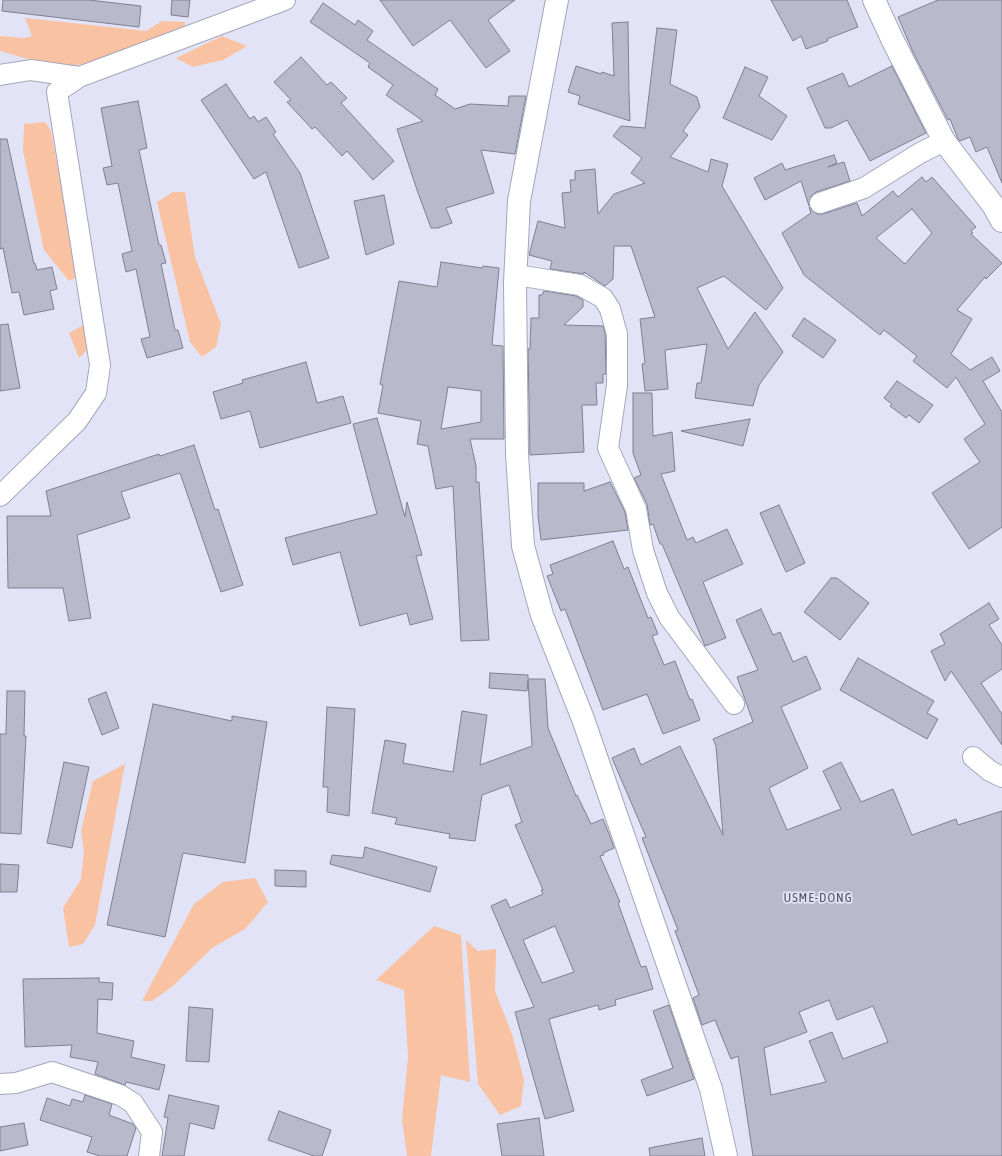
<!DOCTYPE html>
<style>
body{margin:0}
canvas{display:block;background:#e2e3f6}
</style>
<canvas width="1002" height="1156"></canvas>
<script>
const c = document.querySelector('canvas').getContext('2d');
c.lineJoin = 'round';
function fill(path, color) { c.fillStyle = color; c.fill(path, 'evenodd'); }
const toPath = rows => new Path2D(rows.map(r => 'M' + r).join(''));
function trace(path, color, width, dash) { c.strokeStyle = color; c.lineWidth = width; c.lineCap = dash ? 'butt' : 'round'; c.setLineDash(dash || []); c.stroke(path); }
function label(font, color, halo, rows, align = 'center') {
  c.font = font + ' "Asap Condensed",sans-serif'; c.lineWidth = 3.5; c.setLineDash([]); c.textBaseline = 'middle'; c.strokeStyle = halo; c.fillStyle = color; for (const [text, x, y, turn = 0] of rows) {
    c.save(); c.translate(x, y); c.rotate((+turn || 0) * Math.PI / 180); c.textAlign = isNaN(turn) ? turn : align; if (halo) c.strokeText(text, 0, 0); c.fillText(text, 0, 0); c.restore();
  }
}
fill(toPath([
 [25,18,146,31,162,21,185,22,184,31,111,58,72,66,52,66,0,51,0,36,24,38,32,36],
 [222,36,247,46,223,60,193,67,176,58],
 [45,122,51,131,78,276,69,281,44,250,23,151,24,124],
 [173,192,185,192,195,257,221,324,216,347,202,357,190,342,157,202],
 [84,325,91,346,79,358,69,333],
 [125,764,95,925,83,944,69,947,63,908,81,879,84,852,81,831,93,781],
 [255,878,268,902,245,929,212,948,173,986,152,1001,142,1001,194,904,223,882],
 [434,926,461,935,470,1082,441,1075,431,1156,407,1156,402,1120,408,1057,404,990,376,980],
 [466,940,478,951,496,949,495,991,512,1034,524,1080,521,1106,500,1115,478,1084]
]), '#f9c2a2');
const building = toPath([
 [3,0,89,0,141,6,139,27,2,11,3,0],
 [172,0,190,0,188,17,171,15,172,0],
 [380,0,515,0,488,20,510,51,486,68,450,20,413,46,380,0],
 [771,0,847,0,858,27,827,39,828,41,806,49,801,36,793,41,771,0],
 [938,0,1002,0,1002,183,987,147,976,152,970,137,960,141,958,139,950,119,948,120,913,52,898,17,938,0],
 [323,3,355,25,358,20,373,31,367,40,438,89,435,95,455,109,470,104,508,106,509,96,526,96,515,154,481,150,494,193,446,208,452,223,438,228,431,228,417,190,397,129,423,121,386,95,393,85,368,67,370,63,310,22,323,3],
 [628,22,629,94,630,121,578,104,580,96,568,92,576,66,601,74,602,72,614,76,612,23,628,22],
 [657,28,677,30,670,84,697,97,700,107,683,131,688,135,670,157,708,172,711,159,728,164,722,186,783,288,766,310,724,276,697,288,728,349,755,312,783,352,759,385,753,406,695,398,697,383,701,383,707,344,665,350,668,389,645,391,642,364,645,363,640,319,655,317,631,246,614,246,613,279,605,286,584,272,584,274,550,269,552,261,529,255,538,221,565,228,562,193,571,192,570,180,575,180,575,171,595,169,598,214,614,194,645,183,631,173,642,158,613,136,621,126,645,128,657,28],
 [301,57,327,85,331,82,347,98,341,103,394,161,373,180,347,151,342,156,315,127,312,129,287,102,291,100,274,82,301,57],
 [892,66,926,133,870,161,847,120,831,128,825,128,807,88,843,73,849,87,892,66],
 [745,67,768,77,759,96,787,116,772,140,723,118,745,67],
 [226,84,250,119,254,116,258,122,266,117,276,132,273,134,300,173,329,258,299,268,266,172,254,179,201,100,226,84],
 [138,101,147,148,139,150,159,245,161,245,166,263,161,264,175,330,178,330,183,348,147,358,141,339,150,337,136,269,126,272,122,254,132,251,118,183,107,185,103,168,112,166,101,108,138,101],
 [0,139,7,139,34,264,35,263,37,270,52,267,57,289,50,291,54,309,24,315,19,292,12,293,3,248,0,249,0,139],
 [834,155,837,163,828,167,844,162,850,181,816,192,811,196,809,206,801,181,765,200,754,178,782,163,785,170,834,155],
 [922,177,926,182,932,177,976,227,971,231,973,233,971,234,1002,263,986,279,985,277,957,310,972,319,951,354,970,370,992,357,1000,371,983,381,1002,412,1002,527,969,549,932,493,980,462,964,439,985,424,956,377,947,388,913,361,917,356,884,330,880,335,804,275,782,233,811,213,809,207,817,214,823,214,857,203,862,216,893,191,898,197,922,177],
 [912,209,932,233,905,264,876,238,912,209],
 [384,195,394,244,366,255,354,201,384,195],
 [441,262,482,268,483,266,499,268,492,345,503,346,504,439,470,439,476,466,476,482,479,482,489,640,461,641,453,486,436,489,428,446,417,444,421,421,378,413,383,385,380,384,399,281,437,287,441,262],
 [448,387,481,391,481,422,441,429,448,387],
 [544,291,576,296,583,300,583,307,564,325,603,326,605,332,606,374,603,374,603,383,596,383,597,405,582,405,584,452,530,455,528,349,530,349,531,318,539,318,539,295,542,295,544,291],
 [804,318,836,340,823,358,792,336,804,318],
 [8,324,20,388,0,391,0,325,8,324],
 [306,362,317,403,343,396,351,423,260,448,250,411,221,419,213,392,243,383,242,380,306,362],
 [897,381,933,405,919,423,909,415,906,418,890,406,892,404,884,398,897,381],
 [633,393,652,393,653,436,672,432,675,471,661,474,687,540,693,537,696,543,727,529,743,564,703,582,726,638,705,646,662,544,660,544,653,524,650,525,647,504,634,478,641,475,633,453,633,393],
 [377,418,405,517,407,502,422,555,416,556,433,619,410,625,407,613,360,626,340,552,293,565,285,538,377,514,353,424,377,418],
 [750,419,743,446,681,431,750,419],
 [194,445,215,510,218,509,243,585,221,592,180,473,121,492,130,518,77,535,91,618,69,621,63,588,8,588,7,516,51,516,46,491,159,454,160,456,194,445],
 [610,482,625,512,628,530,541,540,538,516,538,483,584,483,584,491,610,482],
 [779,505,805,563,786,572,760,513,779,505],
 [613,541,624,569,628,567,648,618,651,617,658,634,652,636,664,665,675,661,690,700,692,699,700,720,663,734,647,694,603,710,565,609,561,611,547,576,553,574,550,565,613,541],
 [831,578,837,578,869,603,840,640,804,612,831,578],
 [989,603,999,619,989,625,1002,645,1002,669,981,683,1002,714,1002,745,951,671,945,681,931,651,945,644,940,634,989,603],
 [761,609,773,635,780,632,793,662,806,656,821,689,781,707,808,768,769,788,787,830,841,809,823,771,841,762,861,802,893,789,912,835,956,819,958,825,1002,811,1002,1156,753,1156,738,1056,731,1059,715,1020,702,1025,693,998,699,995,675,931,678,930,642,838,646,837,612,758,634,748,641,765,680,746,723,835,716,746,713,739,753,722,737,677,758,670,736,620,761,609],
 [829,1000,837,1020,873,1006,888,1042,843,1059,832,1032,809,1041,826,1082,771,1095,764,1048,807,1032,799,1012,829,1000],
 [858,658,934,701,927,713,938,719,927,739,840,690,858,658],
 [490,673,528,675,528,679,545,679,548,728,576,796,577,795,591,824,603,819,609,834,614,848,603,853,604,855,600,856,620,902,618,903,641,967,646,966,653,989,615,1000,616,1005,599,1010,598,1005,549,1019,574,1111,545,1119,515,1012,534,1007,491,906,506,899,510,908,543,894,541,890,543,890,515,825,522,822,509,785,482,795,475,841,449,838,450,834,395,824,397,818,372,813,385,740,406,744,403,763,453,772,462,711,487,715,480,765,532,746,528,680,527,691,489,688,490,673],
 [555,926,574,972,542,983,523,940,555,926],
 [7,691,25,691,24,736,26,736,21,834,0,833,0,734,6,734,7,691],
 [106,692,119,728,102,735,88,699,106,692],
 [153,704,232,721,232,716,267,722,245,863,183,853,165,937,107,925,153,704],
 [327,707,355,709,349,816,327,812,328,787,323,787,327,707],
 [64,762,89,767,72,848,47,843,64,762],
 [365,847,437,867,430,892,330,864,332,855,363,858,365,847],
 [0,864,19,865,17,892,0,892,0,864],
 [275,870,306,871,306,887,275,886,275,870],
 [99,978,99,982,113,983,112,1000,98,999,97,1033,134,1041,131,1057,165,1065,159,1090,126,1082,125,1085,95,1074,98,1062,70,1057,72,1045,25,1047,23,979,99,978],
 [669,1005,694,1079,647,1096,641,1080,673,1068,653,1011,669,1005],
 [189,1007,213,1009,209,1062,186,1061,189,1007],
 [85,1095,112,1104,109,1115,133,1124,136,1128,127,1156,100,1156,87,1152,92,1137,40,1120,47,1098,70,1106,72,1099,83,1102,85,1095],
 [169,1095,219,1106,214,1129,190,1123,184,1156,162,1156,168,1118,164,1117,169,1095],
 [279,1111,331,1130,322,1156,314,1156,268,1140,279,1111],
 [539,1118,544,1156,502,1156,497,1124,539,1118],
 [24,1123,28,1145,0,1151,0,1127,24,1123],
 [702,1138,705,1156,650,1156,649,1148,702,1138]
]);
fill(building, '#b8b9cb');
trace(building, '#7f8091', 1);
const minor = toPath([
 [0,75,31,70,79,77],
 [820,203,864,188,920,153,944,141],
 [516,275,580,285,603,298,610,309,617,334,617,385,608,448,636,509,643,550,657,593,669,617,734,704],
 [0,496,77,421,96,393,100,365,57,92,79,77,285,0],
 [973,757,990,771,1002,777],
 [0,1084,16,1083,52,1072,120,1095,133,1103,152,1132,149,1156]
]);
const tertiary = toPath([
 [557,0,519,201,515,283,517,454,523,546,542,615,583,719,711,1089,726,1156],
 [874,0,892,39,944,141,993,205,1002,221]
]);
trace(minor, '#a5a6b8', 22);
trace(tertiary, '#a5a6b8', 24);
trace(minor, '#fff', 20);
trace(tertiary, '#fff', 22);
c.letterSpacing = '1px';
label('13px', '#535464', '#e2e3f6', [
 ["USME-DONG",818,898]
]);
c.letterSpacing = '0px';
</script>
